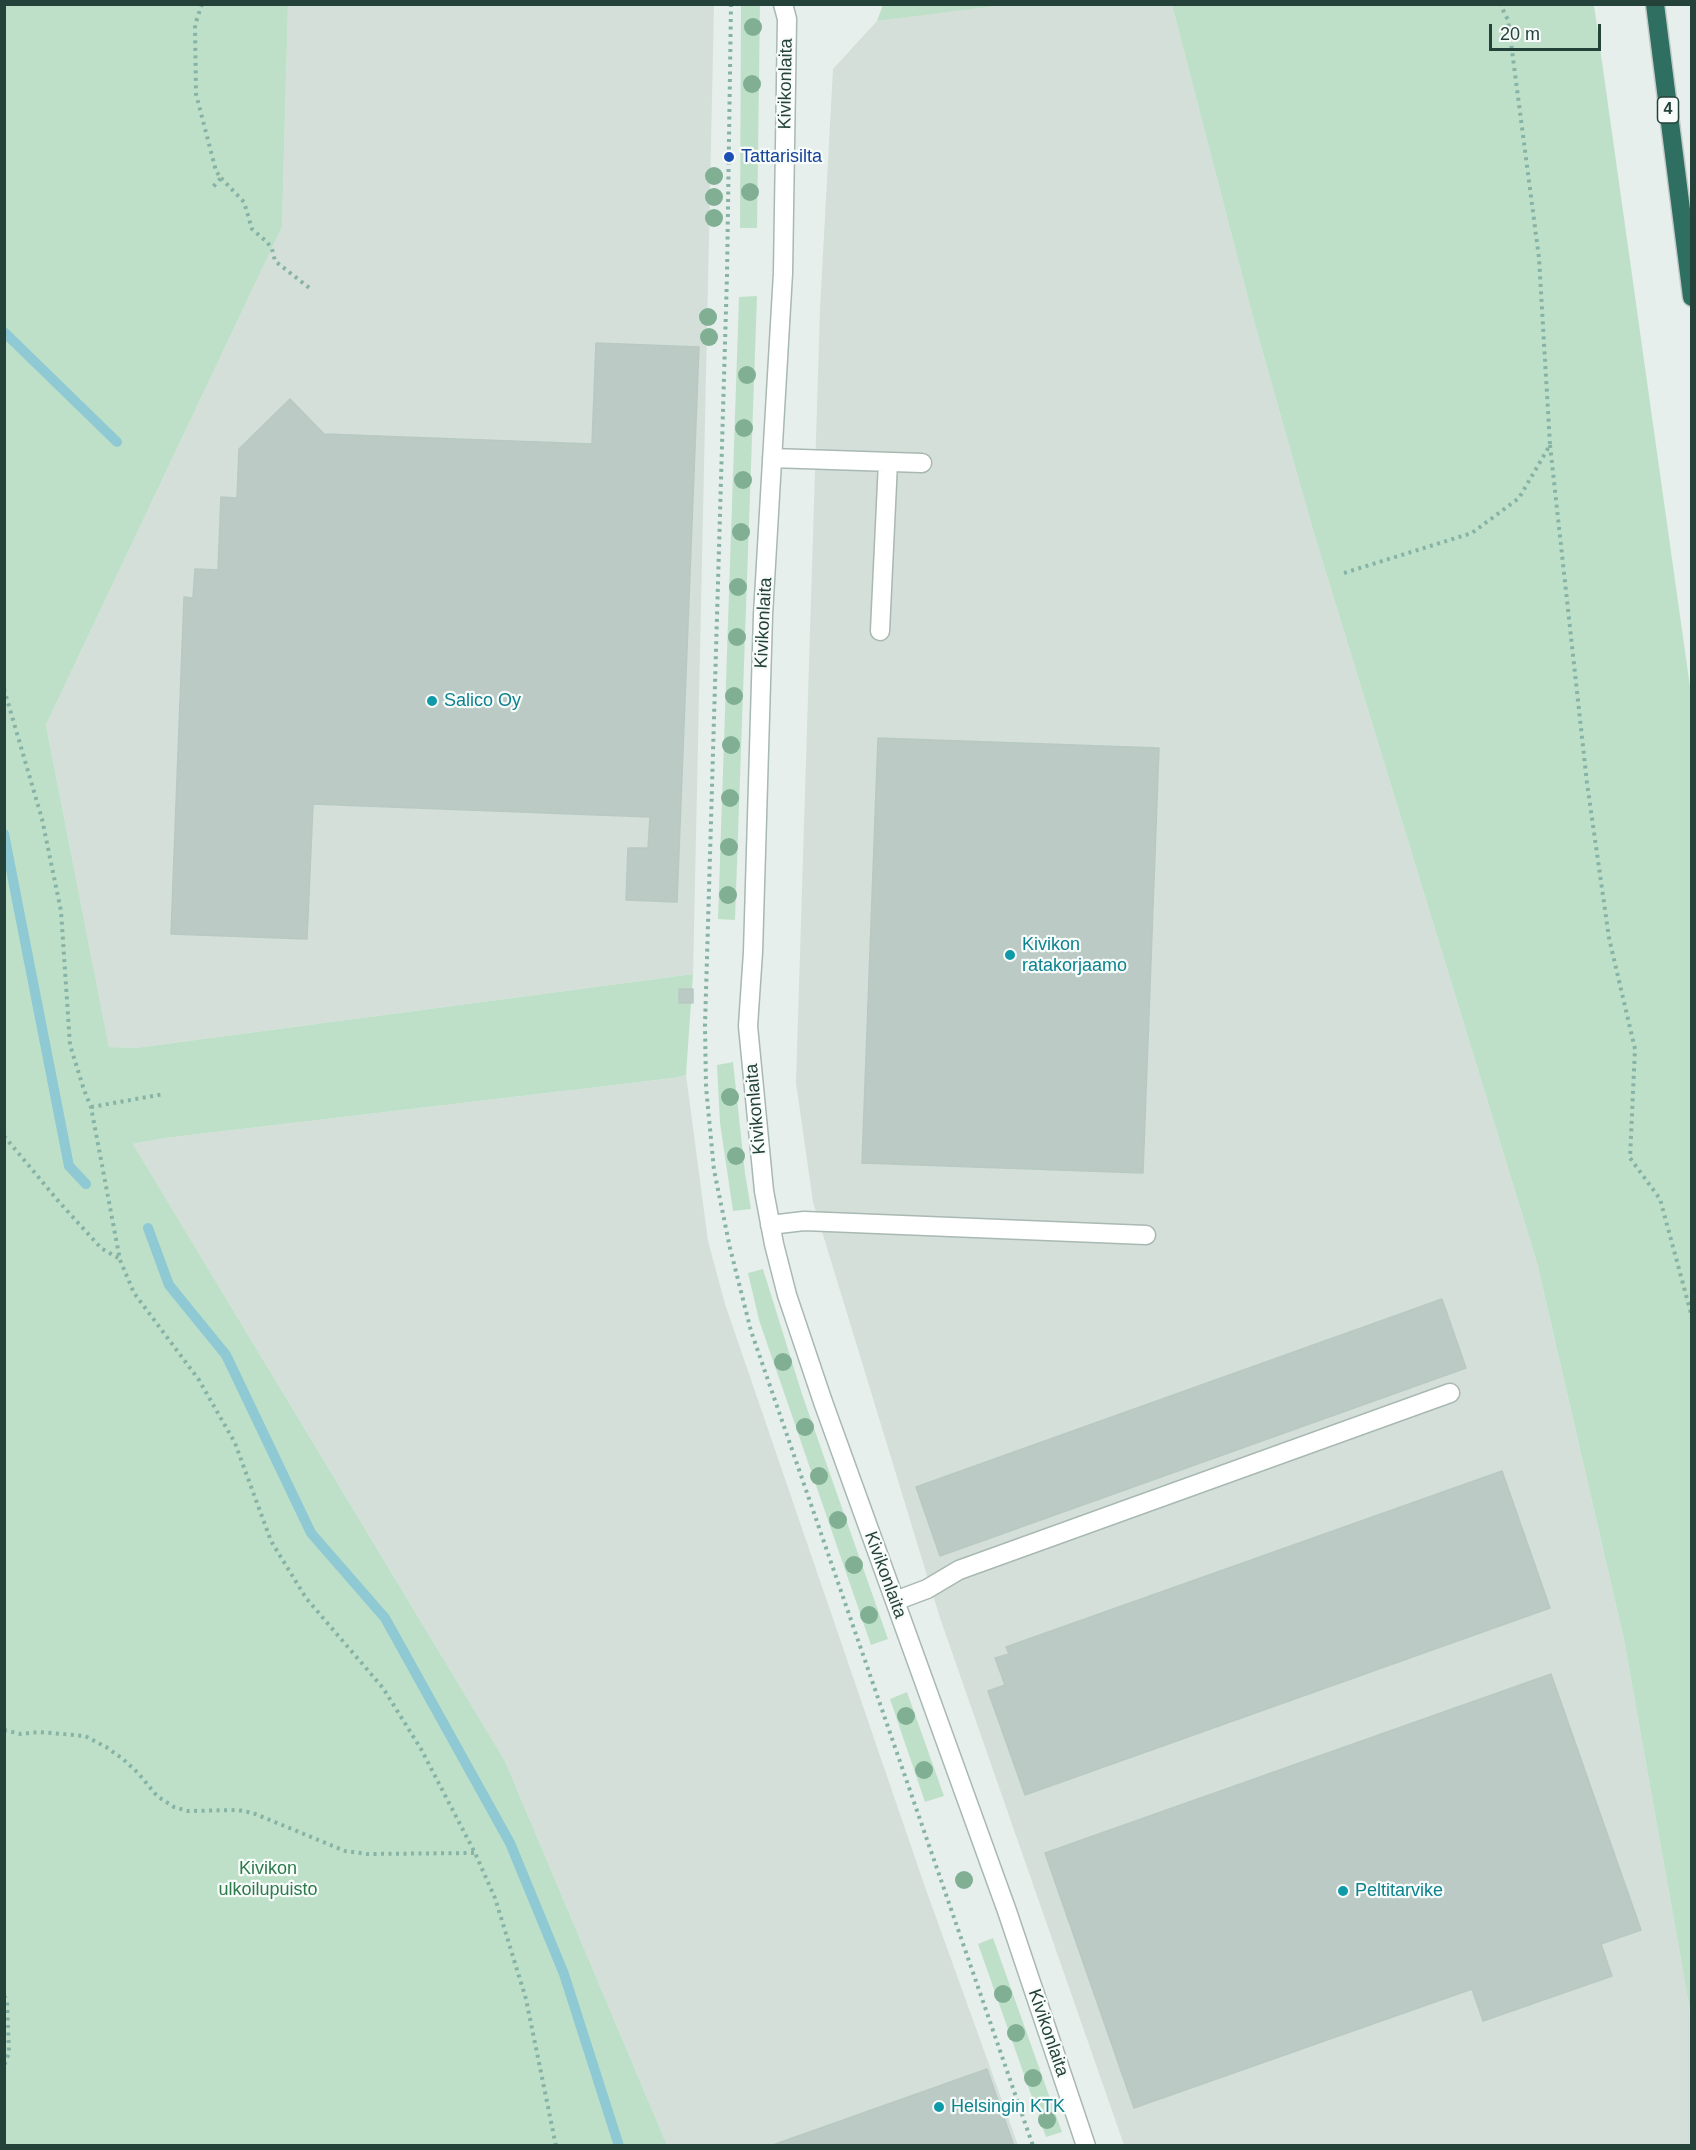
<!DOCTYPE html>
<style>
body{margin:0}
#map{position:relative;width:1696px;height:2150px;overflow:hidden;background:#e6efeb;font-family:Helvetica,sans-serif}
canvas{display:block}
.frame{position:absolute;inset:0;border:6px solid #24423a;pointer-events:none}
.scale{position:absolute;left:1489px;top:24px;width:112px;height:27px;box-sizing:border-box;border:3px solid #24423a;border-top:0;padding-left:8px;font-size:18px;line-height:21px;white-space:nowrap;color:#24423a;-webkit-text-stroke:4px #f7fbf9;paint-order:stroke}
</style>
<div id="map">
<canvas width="1696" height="2150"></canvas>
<div class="frame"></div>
<div class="scale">20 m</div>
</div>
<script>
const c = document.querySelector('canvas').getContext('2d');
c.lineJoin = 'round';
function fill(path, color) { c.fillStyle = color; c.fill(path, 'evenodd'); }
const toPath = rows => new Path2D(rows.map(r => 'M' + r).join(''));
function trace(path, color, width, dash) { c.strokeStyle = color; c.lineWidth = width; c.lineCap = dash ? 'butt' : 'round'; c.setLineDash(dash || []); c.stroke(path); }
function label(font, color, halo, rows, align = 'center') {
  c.font = font + ' Helvetica,sans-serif'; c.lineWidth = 4.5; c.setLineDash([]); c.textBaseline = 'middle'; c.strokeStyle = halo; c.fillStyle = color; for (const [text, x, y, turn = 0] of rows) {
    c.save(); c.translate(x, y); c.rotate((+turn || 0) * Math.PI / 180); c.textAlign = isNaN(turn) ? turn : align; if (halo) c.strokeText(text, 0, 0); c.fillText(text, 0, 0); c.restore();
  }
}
fill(toPath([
 [1003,4,1172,5,1255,325,1313,530,1537,1263,1624,1640,1691,2016,1691,2145,1124,2145,940,1618,813,1202,796,1083,820,309,833,69,877,21],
 [288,5,714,5,693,974,135,1048,109,1047,46,725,282,227],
 [686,1075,708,1241,725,1304,924,1884,1018,2145,667,2145,505,1761,133,1144,165,1138,674,1078]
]), '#d4dfda');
fill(toPath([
 [5,5,288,5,282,227,46,725,109,1047,135,1048,693,974,686,1075,674,1078,165,1138,133,1144,505,1761,667,2145,5,2146],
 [741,5,760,5,757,228,740,228],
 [883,5,883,4,1003,5,877,21],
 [1172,5,1594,5,1692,701,1691,2016,1624,1640,1537,1263,1313,530,1255,325],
 [757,296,735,920,718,919,739,297],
 [733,1062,745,1173,751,1209,733,1211,720,1123,717,1065],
 [763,1269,802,1394,888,1639,871,1645,759,1320,748,1273],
 [907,1692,944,1796,925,1802,890,1699],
 [993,1938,1062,2132,1046,2137,978,1944]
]), '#bfe0c8');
trace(toPath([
 [4,332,117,442],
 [4,834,69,1166,86,1184],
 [148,1228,169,1285,226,1355,311,1533,385,1618,510,1843,564,1974,619,2146]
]), '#8ec9d4', 10);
const building = toPath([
 [596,343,699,347,677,902,626,900,628,848,648,848,650,817,313,804,307,939,171,934,184,597,193,598,195,569,218,570,221,497,237,498,239,449,290,399,324,434,592,444,596,343],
 [878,738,1159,748,1143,1173,862,1163,878,738],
 [679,989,693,989,693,1003,679,1003,679,989],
 [1442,1299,1466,1368,940,1556,916,1487,1442,1299],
 [1502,1471,1550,1608,1025,1795,988,1691,1005,1685,995,1658,1009,1654,1006,1647,1502,1471],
 [1551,1674,1641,1930,1601,1944,1612,1976,1483,2021,1472,1989,1134,2108,1045,1853,1551,1674],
 [987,2069,1014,2146,770,2146,987,2069]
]);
fill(building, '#bbcac4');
trace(building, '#b8c9c2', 1.5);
const minor = toPath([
 [783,4,787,19,783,273,763,615,753,952,748,1026,764,1191,774,1244,787,1295,823,1402,1007,1911,1086,2146],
 [772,458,922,463],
 [880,631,888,462],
 [770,1225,804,1221,1146,1235],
 [895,1601,927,1589,959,1570,1450,1393]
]);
const highway = toPath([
 [1655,4,1692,297]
]);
trace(minor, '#a8b8b2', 21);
trace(highway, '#c2cac8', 21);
trace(toPath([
 [202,4,195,25,196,94,216,171,221,178,213,187],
 [731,4,727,275,705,1026,706,1087,714,1170,730,1248,751,1331,1033,2146],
 [221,178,244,202,252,229,267,242,272,249,275,261,312,290],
 [1550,445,1587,783,1609,938,1635,1049,1630,1158,1660,1199,1692,1317],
 [1344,573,1472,533,1519,498,1550,445,1539,258,1508,20,1500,4],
 [4,689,42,819,61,911,70,1045,84,1090,91,1107,120,1260,134,1293,199,1380,235,1443,271,1541,306,1598,383,1688,421,1749,475,1853,495,1898,526,1999,556,2146],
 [91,1107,164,1094],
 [4,1136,60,1203,101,1248,120,1259],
 [4,1730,21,1734,39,1732,85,1736,106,1747,123,1759,138,1773,157,1796,174,1807,188,1811,238,1810,253,1813,345,1851,367,1854,475,1853],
 [4,1996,7,2000,9,2053,4,2066]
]), '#86b3a5', 4, [3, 4.5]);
trace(minor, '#fff', 18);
trace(highway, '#2f6f62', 18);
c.fillStyle = '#80af93';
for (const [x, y] of [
 [753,27],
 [752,84],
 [714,176],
 [750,192],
 [714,197],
 [714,218],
 [708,317],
 [709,337],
 [747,375],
 [744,428],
 [743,480],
 [741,532],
 [738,587],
 [737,637],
 [734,696],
 [731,745],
 [730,798],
 [729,847],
 [728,895],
 [730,1097],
 [736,1156],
 [783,1362],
 [805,1427],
 [819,1476],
 [838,1520],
 [854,1565],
 [869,1615],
 [906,1716],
 [924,1770],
 [964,1880],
 [1003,1994],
 [1016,2033],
 [1033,2078],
 [1047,2120]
]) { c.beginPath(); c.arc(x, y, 9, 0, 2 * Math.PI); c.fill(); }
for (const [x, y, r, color] of [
 [729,157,6,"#1a4fb4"],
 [432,701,6,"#0f9aa8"],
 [1010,955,6,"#0f9aa8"],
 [1343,1891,6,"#0f9aa8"],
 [939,2107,6,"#0f9aa8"]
]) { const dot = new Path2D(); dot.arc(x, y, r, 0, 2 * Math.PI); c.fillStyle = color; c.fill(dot); trace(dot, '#f7fbf9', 2); }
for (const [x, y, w] of [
 [1668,110,21]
]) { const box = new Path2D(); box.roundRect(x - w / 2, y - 13, w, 26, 4.5); c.fillStyle = '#f7fbf9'; c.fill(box); trace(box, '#24423a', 1.5); }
label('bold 16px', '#24423a', null, [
 ["4",1668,110]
]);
label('18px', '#24423a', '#f7fbf9', [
 ["Kivikonlaita",786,84,-89],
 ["Kivikonlaita",764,623,-87],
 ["Kivikonlaita",756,1109,-95],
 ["Kivikonlaita",885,1575,70],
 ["Kivikonlaita",1048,2033,71]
]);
label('18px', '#164399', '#f7fbf9', [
 ["Tattarisilta",741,157]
], 'left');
label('18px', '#0d838f', '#f7fbf9', [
 ["Salico Oy",444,701],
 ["Kivikon",1022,945],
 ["ratakorjaamo",1022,966],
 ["Peltitarvike",1355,1891],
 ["Helsingin KTK",951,2107]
], 'left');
label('18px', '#2d7a4b', '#f7fbf9', [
 ["Kivikon",268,1869],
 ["ulkoilupuisto",268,1890]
]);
</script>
